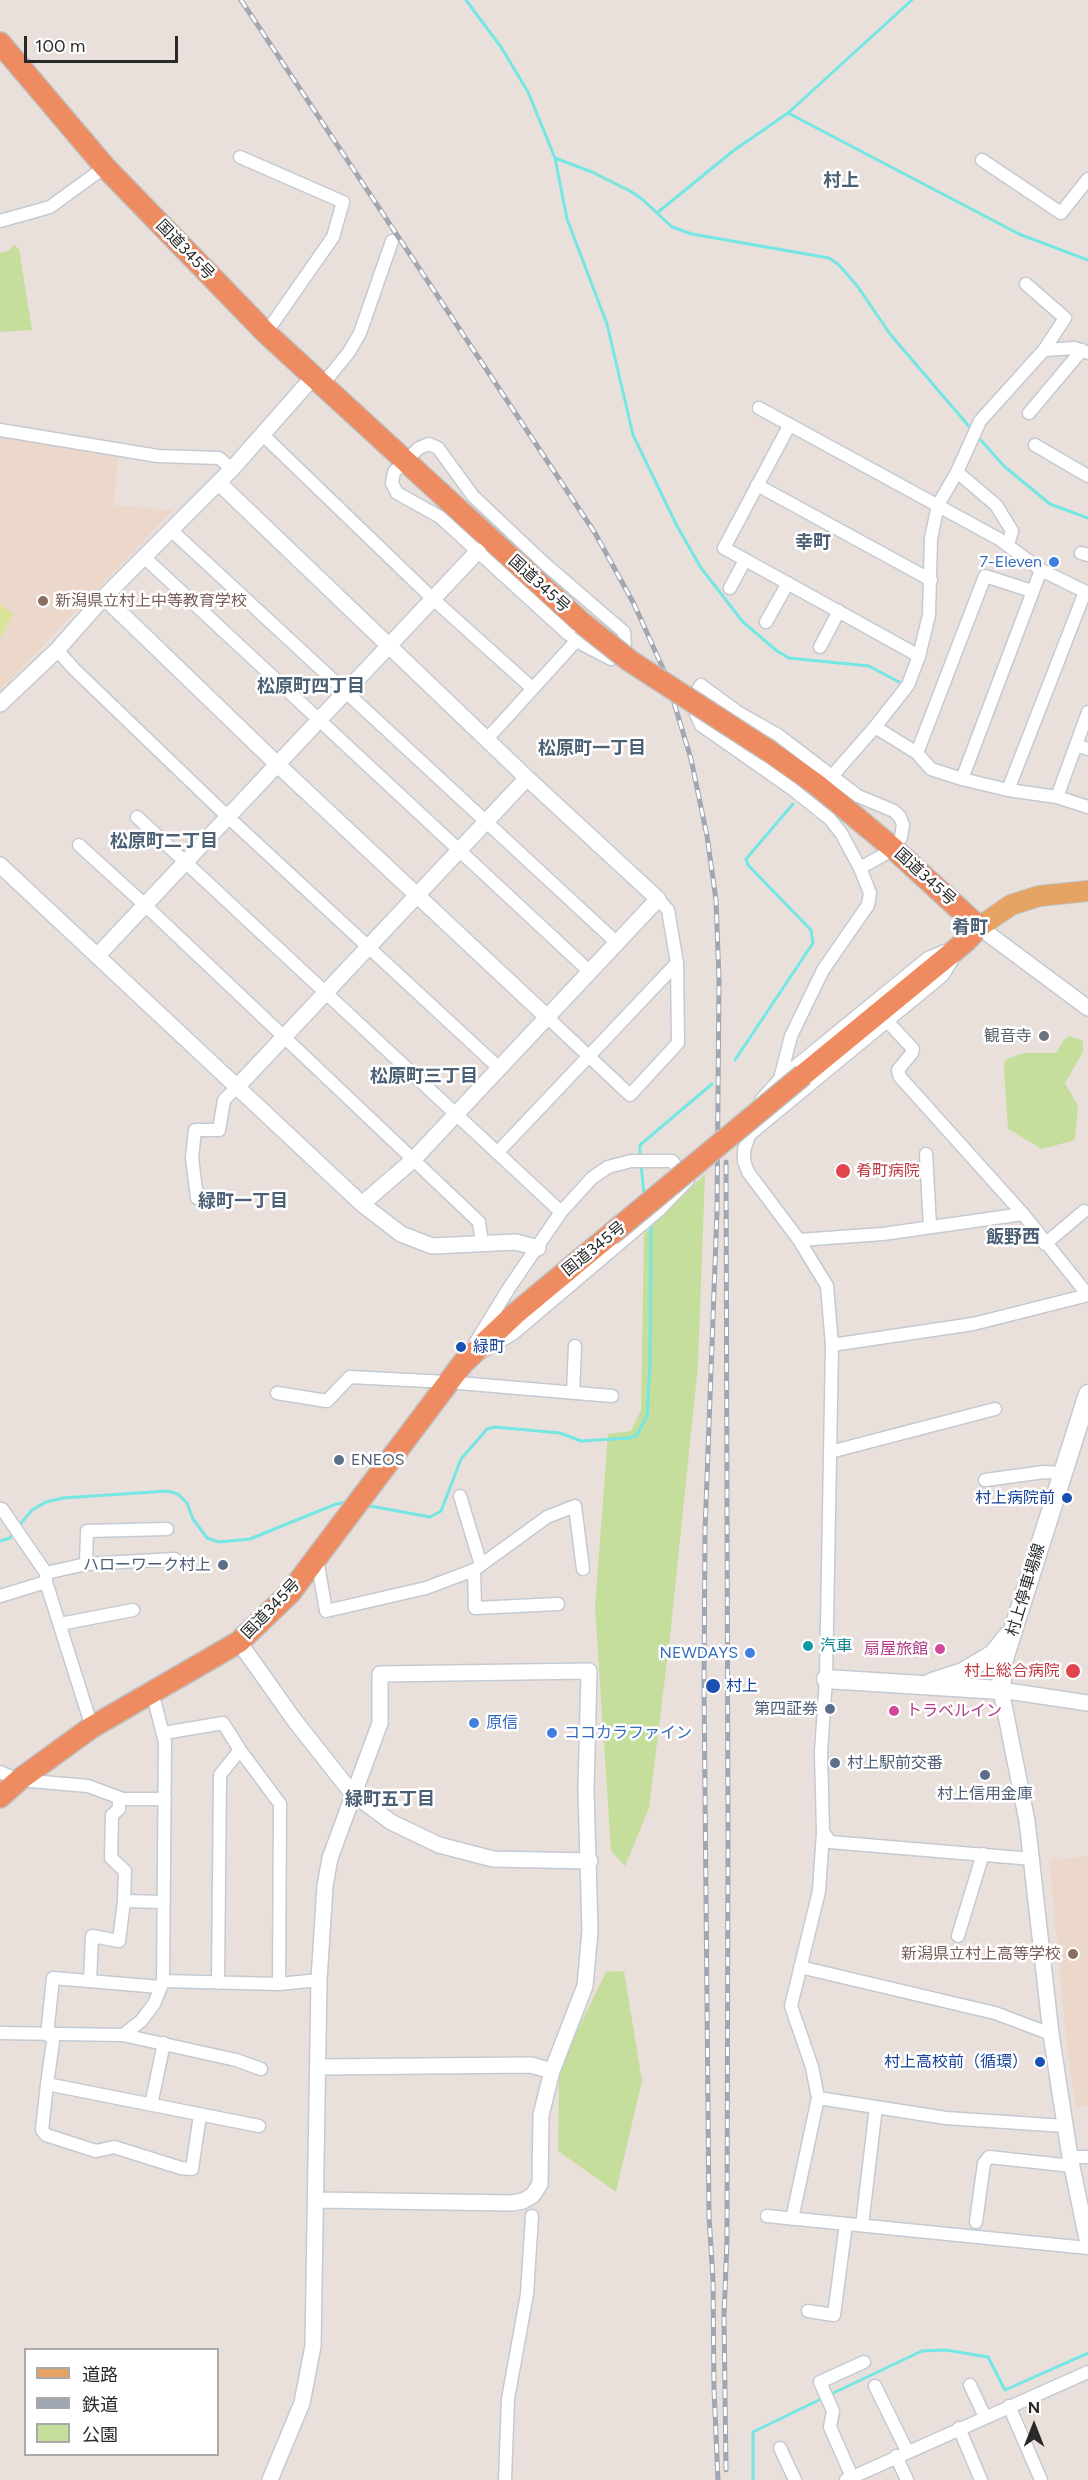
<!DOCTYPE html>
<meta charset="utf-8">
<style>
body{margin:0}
#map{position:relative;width:1088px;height:2480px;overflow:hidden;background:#eae0db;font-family:Figtree,"Noto Sans JP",sans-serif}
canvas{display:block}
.legend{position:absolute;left:24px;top:2348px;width:195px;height:108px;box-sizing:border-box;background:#fff;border:2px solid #a9a9a9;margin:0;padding:8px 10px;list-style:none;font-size:18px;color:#292929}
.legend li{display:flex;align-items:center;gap:12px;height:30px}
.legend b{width:30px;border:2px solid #a9a9a9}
.north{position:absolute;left:1004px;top:2396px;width:60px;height:60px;-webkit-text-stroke:4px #fff;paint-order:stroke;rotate:0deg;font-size:16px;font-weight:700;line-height:24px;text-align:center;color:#292929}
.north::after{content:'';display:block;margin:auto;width:21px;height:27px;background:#292929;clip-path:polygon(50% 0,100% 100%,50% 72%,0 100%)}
.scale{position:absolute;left:24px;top:36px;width:154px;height:27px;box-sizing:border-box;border:3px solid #292929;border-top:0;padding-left:8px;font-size:18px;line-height:21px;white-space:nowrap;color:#292929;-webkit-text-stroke:4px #fff;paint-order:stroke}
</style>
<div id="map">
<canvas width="1088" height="2480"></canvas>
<ul class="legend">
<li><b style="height:8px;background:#e7a363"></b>道路</li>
<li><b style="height:8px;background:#9fa7b2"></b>鉄道</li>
<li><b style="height:16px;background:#c5de9b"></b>公園</li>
</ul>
<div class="north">N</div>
<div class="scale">100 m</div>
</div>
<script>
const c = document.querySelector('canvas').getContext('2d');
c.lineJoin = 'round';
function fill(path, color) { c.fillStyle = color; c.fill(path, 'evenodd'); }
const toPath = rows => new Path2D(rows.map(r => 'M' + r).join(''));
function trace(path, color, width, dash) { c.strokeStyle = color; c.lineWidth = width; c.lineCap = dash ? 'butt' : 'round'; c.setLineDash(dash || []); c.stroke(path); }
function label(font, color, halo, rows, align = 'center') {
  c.font = font + ' Figtree,"Noto Sans JP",sans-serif'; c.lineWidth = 5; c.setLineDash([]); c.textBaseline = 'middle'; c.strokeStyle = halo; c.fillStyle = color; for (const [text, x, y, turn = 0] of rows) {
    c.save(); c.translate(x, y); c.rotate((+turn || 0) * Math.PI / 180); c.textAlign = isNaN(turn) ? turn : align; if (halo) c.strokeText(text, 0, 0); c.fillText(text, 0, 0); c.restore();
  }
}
fill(toPath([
 [0,433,119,451,114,505,173,510,0,691],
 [1088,1856,1088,2105,1076,2107,1067,2047,1049,1860]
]), '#ebd8cb');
fill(toPath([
 [14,245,19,249,32,330,0,332,0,253,8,251],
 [1070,1036,1083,1041,1083,1052,1065,1083,1078,1106,1075,1140,1042,1149,1008,1129,1004,1069,1005,1060,1023,1053,1056,1053,1064,1040],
 [705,1174,698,1365,670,1637,649,1808,625,1866,611,1851,595,1607,608,1434,631,1431,641,1410,644,1234],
 [624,1971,642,2081,616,2192,558,2151,559,2067,606,1972]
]), '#c5de9b');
fill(toPath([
 [0,604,13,614,0,639]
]), '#dae497');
trace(toPath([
 [466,0,501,47,528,92,555,158,567,219,607,324,633,435,676,524,701,568,743,622,777,651,789,658,869,666,899,682],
 [788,113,1019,234,1088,260],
 [555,158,592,172,630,191,642,199,672,227,692,234,829,258,839,265,858,287,890,334,973,431],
 [657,213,733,151,788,113,912,0],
 [977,436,1005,467,1050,504,1088,518],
 [735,1060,813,943,811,930,748,865,746,859,793,804],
 [640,1159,640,1145,712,1084],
 [641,1165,644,1194],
 [365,1505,430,1517,441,1511,461,1459,487,1429,495,1427,560,1433,581,1441,630,1438,637,1435,647,1416,650,1365,651,1221],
 [17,1528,32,1510,46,1502,63,1498,168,1491,178,1494,187,1503,193,1519,207,1538,219,1542,250,1539,336,1504,347,1502],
 [0,1541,10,1538,13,1533],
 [829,2395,922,2351,946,2350,988,2357,1005,2390,1088,2353],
 [753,2480,753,2432,823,2398]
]), '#74e6e4', 3);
const minor = toPath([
 [240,157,343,202,333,237,266,333],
 [982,160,1061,213,1088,179],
 [0,221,50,207,105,167],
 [1026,284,1065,318,1044,350,1075,348,1088,353],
 [323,384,349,352,360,333,392,241],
 [759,408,999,539,1041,570,1088,593],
 [1029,413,1082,350],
 [789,426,724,548,919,656],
 [0,430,158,456,219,458,232,469],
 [263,435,433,599,532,688],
 [429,444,438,448,473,496,545,564,624,632,625,646,615,658,611,659,584,645,567,633,440,517,397,493,392,483,394,472,419,448,429,444],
 [1035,445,1088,476],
 [957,472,980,421,1044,350],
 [757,485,931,580],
 [171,530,616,942],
 [1081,553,1088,555],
 [144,557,589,971],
 [730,588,745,560],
 [766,622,788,583],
 [820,647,839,611],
 [57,650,74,669,228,817,499,1068],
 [875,727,917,753,931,769,962,779,1008,790,1057,797,1088,807],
 [487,739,577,640],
 [1076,745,1088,749],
 [917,753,985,576,1032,591],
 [832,776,875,727,908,685,919,656,929,615,931,538,938,505,957,472,996,505,1012,531,1008,545],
 [962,779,1041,570],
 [1008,790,1085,592],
 [1057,797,1088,712],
 [137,817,561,1212],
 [79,845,145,905,479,1222,482,1243],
 [547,1017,630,1095,678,1043,677,963,668,910,658,899],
 [887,1021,913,1049,912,1053,898,1070,900,1077,1023,1214,1088,1295],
 [780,1079,791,1036,823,970,868,905,870,893,860,868,841,833,830,819,791,788,701,725,696,714,697,691,701,685,739,713,778,735,858,796,894,811,900,817,903,825,901,837,894,849,860,868],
 [761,1100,780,1079,928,958,945,951],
 [755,1119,744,1150,744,1161,748,1172,799,1240,827,1286,832,1345,826,1679,821,1752,823,1832,830,1842,1033,1859],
 [750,1134,943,975,952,960],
 [497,1153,677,963],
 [926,1154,930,1226],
 [631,1161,672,1161,688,1180,658,1211,514,1333,463,1363,509,1288,561,1212,592,1178,608,1167,631,1161],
 [197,1198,192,1158,195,1130,219,1130,224,1100,237,1087],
 [799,1240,883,1234,1023,1214],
 [1045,1244,1084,1211],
 [832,1345,973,1324,1088,1295],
 [277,1393,327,1401,350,1377,447,1382,612,1396],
 [573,1393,575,1346],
 [830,1452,995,1409],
 [985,1480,1044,1472,1063,1473],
 [460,1496,481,1565],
 [0,1509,2,1509,46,1573,46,1579],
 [317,1559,326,1611,426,1588,474,1570,547,1517,575,1506,583,1569],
 [86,1564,87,1531,167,1529],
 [474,1570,475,1608,558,1604],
 [46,1573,86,1564,175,1559],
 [0,1596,46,1582,92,1727],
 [60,1624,133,1610],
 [152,1692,165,1742,163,1981,279,1984,319,1980],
 [164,1733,223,1723,240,1750,280,1804,279,1984],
 [0,1772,19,1780,88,1786,123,1799,165,1799],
 [119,1798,119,1809,112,1815,111,1858,125,1871,124,1901,164,1902],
 [958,1936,983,1854],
 [800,1967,995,2013,1051,2034],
 [90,1981,92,1936,119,1941,124,1901],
 [218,1983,220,1775,240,1750],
 [0,2033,123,2035,236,2060,261,2069],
 [47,2035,53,1978,160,1987],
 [54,2035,47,2084,259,2126],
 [123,2035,141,2021,154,2004,163,1982],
 [47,2084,42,2130,46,2135,96,2151,114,2147,181,2168,192,2169,200,2115],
 [818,2098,946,2118,1065,2126],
 [151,2105,164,2043],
 [1070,2157,1088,2157],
 [767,2216,1088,2248],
 [792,2219,818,2098,812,2067,791,2006,819,1891,823,1832],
 [976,2222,984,2163,989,2157,1072,2166],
 [862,2225,876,2107],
 [808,2311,834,2315,846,2224],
 [970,2385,985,2417],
 [875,2386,907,2451],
 [1009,2406,1041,2480],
 [959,2428,981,2480],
 [780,2448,795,2480],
 [896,2456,907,2480],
 [852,2477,830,2427,833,2411,820,2382,864,2362],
 [505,2480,508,2399,527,2294,532,2216],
 [846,2480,1088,2372]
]);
const tertiary = toPath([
 [219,483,527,778,658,899,413,1160,362,1204],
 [104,597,277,764,547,1017],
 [0,704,57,650,104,597,232,469,314,376],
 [0,865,362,1204,401,1234,432,1246,516,1242,538,1248],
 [979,927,1088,1008],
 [98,955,478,551],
 [237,1087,527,778],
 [239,1642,295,1721,352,1793,391,1822,439,1845,493,1859,590,1861],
 [1088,1703,1001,1690,1027,1821,1051,2034,1070,2157,1088,2244],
 [319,2067,531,2065,552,2071],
 [270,2480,302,2403,313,2346,319,1980,325,1886,330,1858,380,1723,380,1674,589,1671,586,1791,590,1931,585,1986,552,2071,541,2115,540,2184,533,2195,523,2201,512,2203,317,2200]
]);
const secondary = toPath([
 [826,1679,1001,1690,1003,1662,1088,1394],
 [932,1682,963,1672,993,1654,1008,1635]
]);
const primary = toPath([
 [979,927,1011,905,1039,896,1088,891]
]);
const trunk = toPath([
 [0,43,105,167,266,333,582,623],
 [769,751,817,785,894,849,979,927,965,942,803,1075],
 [0,1797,19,1780,92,1727,239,1642,290,1593,463,1363,515,1314,610,1235]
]);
trace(minor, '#c4cad2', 15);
trace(tertiary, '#c4cad2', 18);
trace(secondary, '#c4cad2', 21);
trace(primary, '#bfbfbf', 22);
trace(trunk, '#bfbfbf', 24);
trace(minor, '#fff', 12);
trace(tertiary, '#fff', 15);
trace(secondary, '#fff', 18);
trace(primary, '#e7a363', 20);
trace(trunk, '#ee8b60', 21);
const rail = toPath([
 [241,0,595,533,634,604,665,673,691,759,707,836,716,900,719,979,717,1211,705,1531,704,1685,709,2216,713,2280,714,2389,718,2480],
 [726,2470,724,2316,727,2240,728,1833,726,1162]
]);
trace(rail, '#9fa7b2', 5);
trace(rail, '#fff', 3, [9]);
const trunkBridge = toPath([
 [582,623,630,661,769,751],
 [610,1235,803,1075]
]);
trace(trunkBridge, '#bfbfbf', 24, []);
trace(trunkBridge, '#ee8b60', 21);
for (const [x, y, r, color] of [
 [1054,562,6,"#3f7fe0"],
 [43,601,6,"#8d6e63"],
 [1044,1036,6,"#6b7280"],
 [843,1171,8,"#e0444e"],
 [461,1347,6,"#1a4fb4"],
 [339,1460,6,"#5c6f8a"],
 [1067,1498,6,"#1a4fb4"],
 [223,1565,6,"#5c6f8a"],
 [808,1646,6,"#0f9aa8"],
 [940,1649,6,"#d1479c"],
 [750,1653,6,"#3f7fe0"],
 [1073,1671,8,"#e0444e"],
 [713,1686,8,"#1a4fb4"],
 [830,1709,6,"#5c6f8a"],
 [894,1711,6,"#d1479c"],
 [474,1723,6,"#3f7fe0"],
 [552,1733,6,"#3f7fe0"],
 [835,1763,6,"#5c6f8a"],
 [985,1775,6,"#5c6f8a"],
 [1073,1954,6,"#8d6e63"],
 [1040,2062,6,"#1a4fb4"]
]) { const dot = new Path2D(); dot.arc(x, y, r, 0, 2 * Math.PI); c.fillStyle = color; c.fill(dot); trace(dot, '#fff', 2); }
label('16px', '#292929', '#fff', [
 ["国道345号",185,250,46],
 ["国道345号",539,584,42],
 ["国道345号",925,877,42],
 ["国道345号",594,1249,-39],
 ["村上停車場線",1026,1590,-73],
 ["国道345号",271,1609,-46]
]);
label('16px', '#366cbe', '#fff', [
 ["7-Eleven",1042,562],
 ["NEWDAYS",738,1653],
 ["原信",486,1723,"left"],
 ["ココカラファイン",564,1733,"left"]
], 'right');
label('16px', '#785e54', '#fff', [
 ["新潟県立村上中等教育学校",55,601],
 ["新潟県立村上高等学校",1061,1954,"right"]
], 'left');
label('16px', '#5b616d', '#fff', [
 ["観音寺",1032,1036]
], 'right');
label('16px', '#be3a42', '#fff', [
 ["肴町病院",856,1171],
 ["村上総合病院",1060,1671,"right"]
], 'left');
label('16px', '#164399', '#fff', [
 ["緑町",473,1347],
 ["村上病院前",1055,1498,"right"],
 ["村上",726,1686],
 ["村上高校前（循環）",1028,2062,"right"]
], 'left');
label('16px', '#4e5e75', '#fff', [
 ["ENEOS",351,1460],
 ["ハローワーク村上",211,1565,"right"],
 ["第四証券",818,1709,"right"],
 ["村上駅前交番",847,1763],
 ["村上信用金庫",985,1794,"center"]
], 'left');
label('16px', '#0d838f', '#fff', [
 ["汽車",820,1646]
], 'left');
label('16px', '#b23c85', '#fff', [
 ["扇屋旅館",928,1649],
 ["トラベルイン",906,1711,"left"]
], 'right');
label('bold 18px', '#4c6076', '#fff', [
 ["村上",841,181],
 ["幸町",813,543],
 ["松原町四丁目",311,687],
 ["松原町一丁目",592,749],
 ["松原町二丁目",164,842],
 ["肴町",970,928],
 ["松原町三丁目",424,1077],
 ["緑町一丁目",243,1202],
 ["飯野西",1013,1238],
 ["緑町五丁目",390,1800]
]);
</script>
